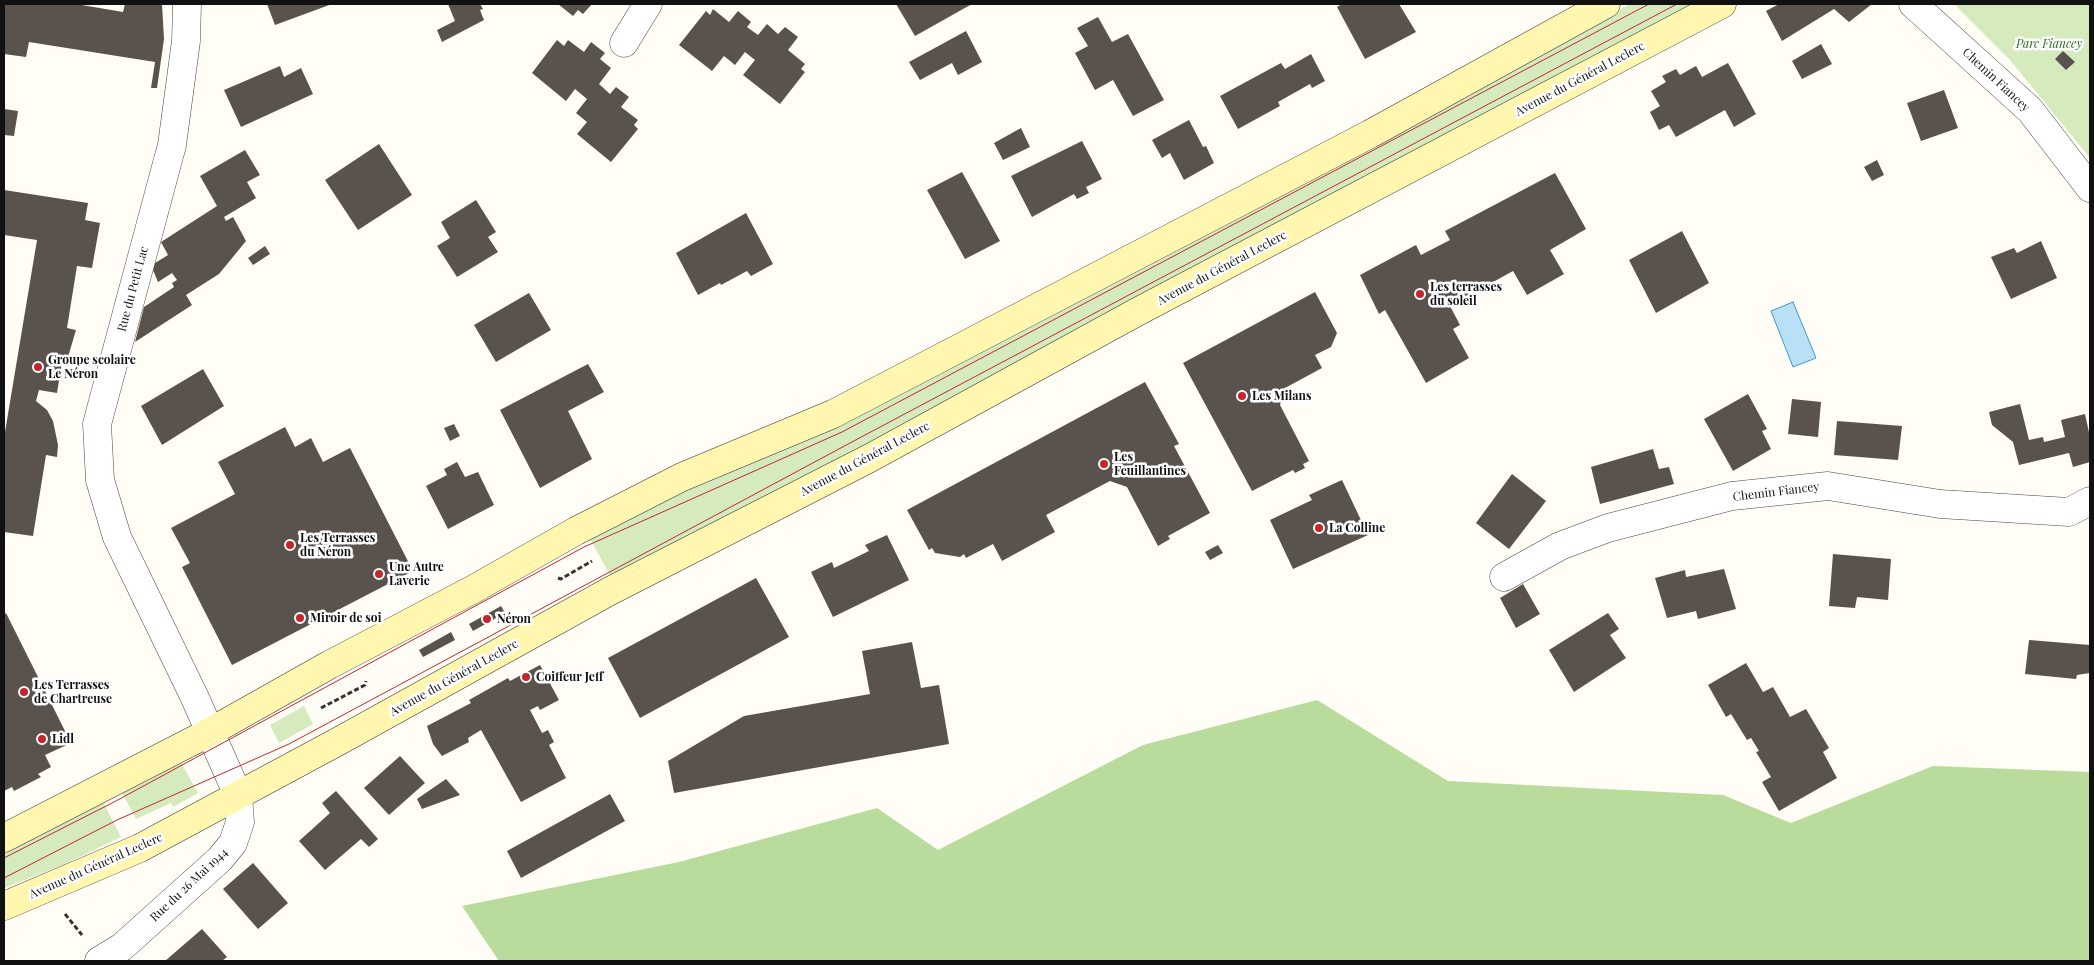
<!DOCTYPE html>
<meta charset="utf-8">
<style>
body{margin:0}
#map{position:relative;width:2094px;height:965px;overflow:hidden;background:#fffdf5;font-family:"Playfair Display",serif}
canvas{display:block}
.frame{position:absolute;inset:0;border:5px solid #111;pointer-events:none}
</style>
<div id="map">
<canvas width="2094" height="965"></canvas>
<div class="frame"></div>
</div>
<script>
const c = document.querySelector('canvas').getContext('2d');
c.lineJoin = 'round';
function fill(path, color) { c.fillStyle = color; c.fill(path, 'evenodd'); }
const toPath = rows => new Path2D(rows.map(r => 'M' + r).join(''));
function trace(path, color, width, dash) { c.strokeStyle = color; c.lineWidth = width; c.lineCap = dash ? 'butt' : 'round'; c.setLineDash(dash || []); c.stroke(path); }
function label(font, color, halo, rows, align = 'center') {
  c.font = font + ' "Playfair Display",serif'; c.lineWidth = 5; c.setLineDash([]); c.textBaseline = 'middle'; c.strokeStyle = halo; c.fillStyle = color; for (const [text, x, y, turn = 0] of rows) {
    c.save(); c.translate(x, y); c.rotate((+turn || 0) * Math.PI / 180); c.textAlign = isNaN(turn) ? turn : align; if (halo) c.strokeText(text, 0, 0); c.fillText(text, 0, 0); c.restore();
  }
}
fill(toPath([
 [1630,4,1695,4,613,581,588,535,1532,56],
 [1954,4,2090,4,2090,158,2010,60],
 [304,706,313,724,279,743,270,725],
 [178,757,198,793,173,807,171,803,136,819,119,787],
 [101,798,121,837,65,864,4,888,4,848]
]), '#d5ebbd');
fill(toPath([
 [1317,700,1448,781,1723,795,1791,823,1933,766,2090,772,2090,961,499,961,462,906,679,862,877,808,938,850,1143,745]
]), '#b9dc9c');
const water = toPath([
 [1793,302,1816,358,1793,367,1771,311,1793,302]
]);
fill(water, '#b9e0f7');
trace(water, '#3f96cf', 1);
fill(toPath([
 [4,4,76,4,123,12,125,4,162,4,164,39,157,88,151,88,155,62,29,42,26,57,4,54],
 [267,4,332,4,275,25],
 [448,4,480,4,483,9,480,10,484,20,442,42,437,30,455,21],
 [558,4,592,4,583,14,578,10,573,16],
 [896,4,972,4,915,36],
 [1342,4,1399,4,1416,32,1365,59,1337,7],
 [1779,4,1872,4,1849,22,1834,9,1782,41,1766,11],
 [713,9,729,22,738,11,751,22,747,27,758,35,767,24,778,34,785,27,798,37,788,50,805,64,801,69,805,72,780,104,743,75,755,60,745,52,735,65,724,56,712,71,679,45,706,11,710,15],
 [1098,17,1112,42,1128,34,1164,100,1133,116,1113,80,1095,90,1075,53,1088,46,1077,28],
 [966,31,982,62,958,75,952,63,920,80,909,62],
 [557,40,564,46,568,40,584,52,591,42,605,53,600,59,611,68,599,84,610,94,616,87,629,97,621,107,638,120,634,125,638,129,611,162,577,134,587,122,576,113,587,99,575,89,566,101,532,73],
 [1821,44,1832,64,1802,79,1792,61],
 [2063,51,2075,62,2066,70,2055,59],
 [1311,54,1325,81,1312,88,1310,84,1278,102,1280,106,1238,129,1220,96,1281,63,1285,69],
 [1728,63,1756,114,1734,127,1725,110,1676,137,1669,125,1659,130,1650,112,1660,106,1651,91,1666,82,1662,76,1676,69,1680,75,1696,66,1702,77],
 [280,66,284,77,301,68,313,94,241,127,224,90],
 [1944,90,1958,128,1921,141,1907,103],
 [4,109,18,111,14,136,4,135],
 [1189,120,1203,147,1206,146,1214,163,1184,180,1170,153,1162,158,1152,140],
 [1021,128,1030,147,1003,160,994,143],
 [1082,141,1102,179,1086,187,1089,193,1077,199,1074,194,1032,217,1011,176],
 [379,144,412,195,358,230,325,180],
 [245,150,260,175,247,182,256,198,224,217,226,221,233,217,246,241,219,274,186,295,192,305,135,342,144,307,174,287,172,283,177,280,172,273,158,282,153,270,155,263,168,255,161,242,217,206,200,176],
 [1877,160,1884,175,1872,181,1864,167],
 [962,172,1000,241,965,259,927,190],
 [1555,173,1586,229,1550,250,1564,274,1527,295,1513,271,1450,306,1460,325,1453,329,1469,358,1426,383,1385,310,1379,314,1360,275,1416,245,1421,255,1450,240,1445,231],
 [4,190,88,203,85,220,100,223,92,268,77,266,67,328,76,330,68,357,63,356,57,393,39,390,36,401,47,410,53,421,58,445,57,457,46,455,33,536,4,532,4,438,37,240,4,235],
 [476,200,496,232,488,237,498,252,457,277,437,246,450,238,441,222],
 [746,213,773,264,751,276,747,271,721,285,720,283,698,295,676,253],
 [1682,231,1709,283,1656,313,1629,260],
 [2041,241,2057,278,2011,299,1991,257,2014,248,2017,253],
 [265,246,270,254,253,265,248,258],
 [1315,292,1337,333,1331,347,1315,355,1322,368,1285,388,1280,405,1309,461,1303,464,1305,468,1295,473,1293,470,1252,491,1183,363],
 [529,293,551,330,496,362,474,325],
 [588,364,604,392,568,411,592,459,540,488,500,410],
 [203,369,224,406,162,445,141,406],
 [1145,382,1179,444,1174,446,1210,513,1168,536,1170,539,1158,546,1127,487,1110,481,1046,515,1055,532,1002,561,993,544,966,558,964,554,960,557,935,553,932,548,929,550,907,510],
 [1748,394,1767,429,1762,431,1771,449,1733,471,1704,419],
 [1792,399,1821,402,1818,437,1788,434],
 [2020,404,2029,440,2043,437,2044,442,2065,437,2061,420,2085,414,2090,437,2090,462,2073,467,2069,453,2019,465,2013,442,1992,425,1989,412],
 [1837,421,1902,426,1898,460,1834,455],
 [454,424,460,436,450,441,444,428],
 [285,427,295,447,311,438,323,462,350,448,413,571,232,665,182,567,190,563,171,528,235,494,218,462],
 [1653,449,1659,469,1669,467,1674,484,1600,504,1591,467],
 [457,462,465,477,478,472,494,505,448,529,426,486,447,475,444,469],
 [1512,474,1546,501,1509,549,1476,523],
 [1342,480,1368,535,1293,569,1270,520,1312,500,1309,495],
 [887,535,909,580,833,617,811,572,832,562,834,568,869,551,865,545],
 [1218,545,1223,553,1210,560,1205,552],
 [1833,554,1891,559,1888,600,1857,597,1855,608,1829,606],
 [1724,569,1736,609,1698,619,1696,611,1667,618,1655,578,1685,570,1686,577],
 [756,578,789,637,640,718,608,658],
 [1523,584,1540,614,1516,628,1500,598],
 [501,606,505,613,473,631,469,624],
 [6,613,71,743,45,755,51,767,38,774,41,777,14,791,12,787,4,791,4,615],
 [1608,613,1619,629,1610,635,1626,658,1574,692,1549,650],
 [451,632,455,640,423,657,419,650],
 [2029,640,2090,645,2090,673,2077,675,2076,679,2025,674],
 [912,642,921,688,939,685,949,744,674,793,668,761,744,716,870,694,862,651],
 [1746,663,1763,692,1773,687,1790,717,1806,709,1829,748,1823,752,1837,778,1779,811,1762,782,1771,777,1756,752,1759,751,1751,738,1747,740,1731,714,1726,717,1708,685],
 [540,665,559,700,540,710,538,706,530,710,542,733,548,730,554,742,549,745,566,778,521,802,481,730,468,738,469,742,442,756,433,744,427,726,471,703,469,700,508,678,510,681],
 [400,756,425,783,389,815,364,788],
 [446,779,460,795,422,809,417,799],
 [336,791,378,839,369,847,361,839,325,870,299,841,330,813,322,803],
 [610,794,625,821,521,878,507,851],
 [253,863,288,903,258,929,223,889],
 [202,929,227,957,222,961,165,961]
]), '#5a524d');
const street = toPath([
 [1913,4,2030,110,2090,188],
 [624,43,648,4],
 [1504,577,1560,546,1608,528,1732,496,1828,486,1940,504,2069,512,2090,501],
 [99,961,122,947,220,859,233,843,240,822,238,795,195,698,117,537,100,480,97,424,172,145,186,41,187,4]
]);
const secondary = toPath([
 [4,838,210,732,329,665,472,590,576,531,682,477,833,414,1370,134,1606,4],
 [4,906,140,848,339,741,610,591,870,458,1137,312,1722,4]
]);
trace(street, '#444', 29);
trace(secondary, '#333', 29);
trace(toPath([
 [558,578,561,579,592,561],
 [321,708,365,685,366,681],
 [65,914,82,935]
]), '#333', 3, [5, 2.5]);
trace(street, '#fff', 28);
trace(secondary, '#fff6b0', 28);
trace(toPath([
 [4,858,114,802,584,547,842,432,1649,4],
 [4,878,117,820,289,744,850,443,1677,4]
]), '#c4262e', 1);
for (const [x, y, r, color] of [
 [1420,294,5,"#c4262e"],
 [38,367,5,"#c4262e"],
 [1242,396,5,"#c4262e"],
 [1104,464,5,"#c4262e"],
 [1319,528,5,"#c4262e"],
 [290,545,5,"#c4262e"],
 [379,574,5,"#c4262e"],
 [300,618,5,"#c4262e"],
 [487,619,5,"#c4262e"],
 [526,677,5,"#c4262e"],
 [24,692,5,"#c4262e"],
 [42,739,5,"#c4262e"]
]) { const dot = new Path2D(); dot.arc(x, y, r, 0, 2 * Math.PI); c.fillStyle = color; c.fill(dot); trace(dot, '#fff', 2); }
label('italic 12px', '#2f6b1f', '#fff', [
 ["Parc Fiancey",2049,44]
]);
label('12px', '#111', '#fff', [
 ["Avenue du Général Leclerc",1580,79,-28],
 ["Chemin Fiancey",1996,80,43],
 ["Avenue du Général Leclerc",1222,268,-28],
 ["Rue du Petit Lac",133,289,-75],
 ["Avenue du Général Leclerc",865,459,-28],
 ["Chemin Fiancey",1776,492,-7],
 ["Avenue du Général Leclerc",454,678,-29],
 ["Avenue du Général Leclerc",96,866,-24],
 ["Rue du 26 Mai 1944",189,885,-43]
]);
label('bold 12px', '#111', '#fff', [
 ["Les terrasses",1430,287],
 ["du soleil",1430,301],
 ["Groupe scolaire",48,360],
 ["Le Néron",48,374],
 ["Les Milans",1252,396],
 ["Les",1114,457],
 ["Feuillantines",1114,471],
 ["La Colline",1329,528],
 ["Les Terrasses",300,538],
 ["du Néron",300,552],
 ["Une Autre",389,567],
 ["Laverie",389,581],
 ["Miroir de soi",310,618],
 ["Néron",497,619],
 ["Coiffeur Jeff",536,677],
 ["Les Terrasses",34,685],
 ["de Chartreuse",34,699],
 ["Lidl",52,739]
], 'left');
</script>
